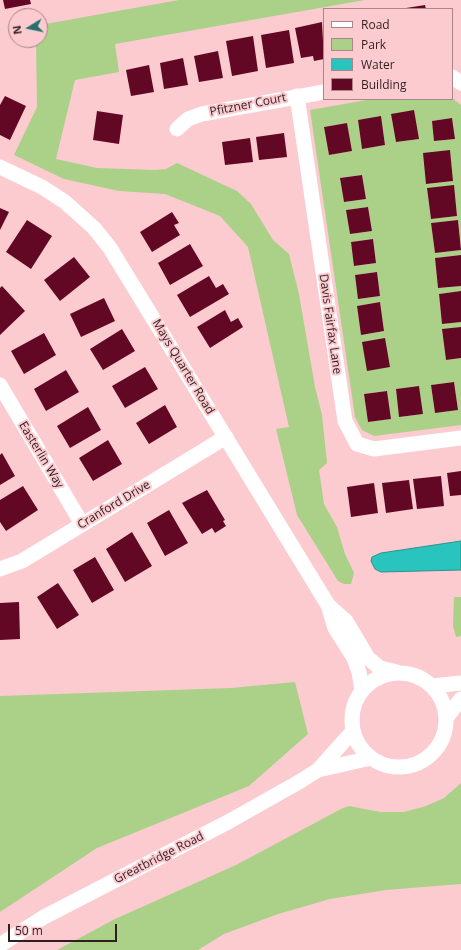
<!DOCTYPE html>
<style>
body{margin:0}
#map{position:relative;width:461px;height:950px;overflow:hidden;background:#fbcbd0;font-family:"Open Sans",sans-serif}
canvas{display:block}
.legend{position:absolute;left:323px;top:8px;width:130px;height:92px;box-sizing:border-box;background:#fbcbd0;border:1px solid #aa868a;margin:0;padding:5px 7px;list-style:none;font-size:12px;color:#301f21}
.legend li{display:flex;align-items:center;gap:8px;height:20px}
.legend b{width:20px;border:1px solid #aa868a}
.north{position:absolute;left:8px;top:8px;width:40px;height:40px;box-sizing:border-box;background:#fbcbd0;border:1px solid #aa868a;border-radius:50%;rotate:260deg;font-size:11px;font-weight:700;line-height:16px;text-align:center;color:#301f21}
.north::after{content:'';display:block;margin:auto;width:14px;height:18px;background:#25706d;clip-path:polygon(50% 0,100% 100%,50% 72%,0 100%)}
.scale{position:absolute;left:8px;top:924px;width:109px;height:18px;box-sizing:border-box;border:2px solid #301f21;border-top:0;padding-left:5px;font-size:12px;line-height:14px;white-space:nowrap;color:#301f21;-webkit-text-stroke:3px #fbcbd0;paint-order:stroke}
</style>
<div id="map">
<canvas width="461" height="950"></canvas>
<ul class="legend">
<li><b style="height:5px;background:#fff"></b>Road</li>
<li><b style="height:11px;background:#aad187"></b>Park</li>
<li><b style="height:11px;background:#2ac4be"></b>Water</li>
<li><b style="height:11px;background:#620824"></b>Building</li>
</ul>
<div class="north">N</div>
<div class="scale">50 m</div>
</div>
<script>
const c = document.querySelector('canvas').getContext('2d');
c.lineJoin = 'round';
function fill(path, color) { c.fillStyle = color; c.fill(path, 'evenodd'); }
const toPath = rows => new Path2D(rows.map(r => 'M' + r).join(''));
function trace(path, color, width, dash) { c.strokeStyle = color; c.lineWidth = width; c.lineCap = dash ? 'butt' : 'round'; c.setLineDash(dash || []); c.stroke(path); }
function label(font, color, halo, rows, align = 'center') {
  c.font = font + ' "Open Sans",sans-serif'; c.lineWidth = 4; c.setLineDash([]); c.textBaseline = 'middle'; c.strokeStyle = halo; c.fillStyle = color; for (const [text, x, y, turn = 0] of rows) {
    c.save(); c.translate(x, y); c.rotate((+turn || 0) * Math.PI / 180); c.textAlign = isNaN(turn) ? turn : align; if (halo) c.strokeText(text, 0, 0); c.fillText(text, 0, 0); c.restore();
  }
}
fill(toPath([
 [179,0,365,0,115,44,119,72,75,80,56,159,97,168,155,170,166,169,177,163,237,191,251,204,273,240,289,254,299,294,315,387,322,415,327,463,319,470,324,504,337,527,345,554,354,573,351,584,344,584,338,581,297,515,276,429,289,427,248,247,220,216,165,194,119,191,64,179,14,155,37,107,36,40,40,40,40,25],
 [452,98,461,105,461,246,458,220,431,223,435,253,461,250,461,255,435,258,438,288,461,286,461,291,439,294,442,324,461,322,461,327,442,330,446,360,461,358,461,425,374,436,362,430,355,417,310,110,372,99],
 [391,114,419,139,396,142],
 [381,117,385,145,362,149,358,120],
 [452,118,455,139,435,141,432,121],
 [347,123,352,151,329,155,324,127],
 [450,151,453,181,427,184],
 [362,175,366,199,344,202,340,178],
 [454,186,457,216,431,219,427,188],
 [368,207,372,231,350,234,347,210],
 [373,239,376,263,355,266,351,242],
 [377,272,380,296,359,299,355,275],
 [380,302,384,331,361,335,357,306],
 [454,382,458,410,435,413,431,385],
 [419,386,423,414,399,417,396,389],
 [387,391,391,419,368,422,364,394],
 [454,597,461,597,461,636,456,637,453,626],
 [295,682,308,734,249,786,97,848,0,912,0,696,231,688],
 [461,783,461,884,386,890,330,899,278,914,224,934,198,950,57,950,115,919,236,865,341,809,349,806,380,812,404,812,426,806,444,798]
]), '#aad187');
const water = toPath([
 [461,541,461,570,381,572,375,569,371,561,372,557,381,553,461,541]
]);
fill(water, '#2ac4be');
trace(water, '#2c928f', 1);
fill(toPath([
 [3,0,30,0,31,4,5,9],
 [425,5,426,9,406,9,406,8],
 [322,22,324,59,314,61,313,56,301,58,295,28],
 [289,30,294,63,266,68,261,35],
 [253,36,258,71,232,76,226,41],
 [218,51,223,78,199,82,194,56],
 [183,58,188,85,164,89,160,63],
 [149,65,154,92,131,96,126,70],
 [5,96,26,106,10,140,0,135,0,105],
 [414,110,419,139,396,142,391,114],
 [97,111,123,115,119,144,93,140],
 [381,116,385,145,362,149,358,120],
 [452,118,455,139,434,141,432,121],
 [347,123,352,151,329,155,324,127],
 [284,133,287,157,259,160,256,137],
 [250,138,253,162,225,165,222,142],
 [450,150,453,181,426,184,423,153],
 [362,175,366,199,344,202,340,178],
 [454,185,457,216,431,219,427,188],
 [368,207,372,231,350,234,346,210],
 [0,208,9,212,0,230],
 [172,212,179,223,174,225,180,235,152,252,140,232],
 [27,220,52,236,31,269,6,252],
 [458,220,461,250,435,253,431,223],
 [373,239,376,263,354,266,351,242],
 [190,244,203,266,170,285,158,263],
 [461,255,461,286,438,288,435,258],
 [74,257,90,277,60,301,44,280],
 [377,272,380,296,358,299,355,275],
 [209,276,216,288,223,284,229,294,190,317,177,295],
 [2,286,25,311,0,335,0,288],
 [461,291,461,322,442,324,439,294],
 [104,298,115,321,81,337,70,314],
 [380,302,384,331,361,335,357,306],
 [225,310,231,322,238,318,243,327,210,348,197,327],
 [461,327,461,358,446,360,442,329],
 [122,329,135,351,103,370,90,349],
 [44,333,56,355,24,374,11,351],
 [385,338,390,367,367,371,362,342],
 [145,367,158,389,125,408,112,386],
 [66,370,79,392,46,411,34,389],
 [454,382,458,410,435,413,431,385],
 [419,386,423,414,399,417,396,389],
 [387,391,391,419,368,422,364,394],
 [165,405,177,427,149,444,136,423],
 [88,407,101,430,70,448,57,426],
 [108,440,122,464,93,481,79,458],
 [2,453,15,476,0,485,0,455],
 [461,471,461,495,450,496,447,473],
 [441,476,444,506,417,509,413,479],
 [409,480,413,509,386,513,382,483],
 [374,483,378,513,351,517,347,487],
 [23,486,38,510,6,531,0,522,0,500],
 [207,490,225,520,223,521,226,526,215,533,212,528,202,534,182,503],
 [169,510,188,543,165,556,147,523],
 [132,532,152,566,125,582,106,549],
 [95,557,114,590,92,603,73,570],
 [58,583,79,615,57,629,37,597],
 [19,602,20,639,0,640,0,603]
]), '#620824');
trace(toPath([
 [452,77,461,83],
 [297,96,345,421,357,444,374,449,461,438],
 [177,129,188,119,202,114,324,92],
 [0,167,42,187,65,202,94,228,110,248,328,605,335,628,354,658,359,672,362,691],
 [0,385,82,524],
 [0,569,22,561,226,437],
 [328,605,346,621,368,658,380,668,397,672],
 '352 720a47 47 0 1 1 94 0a47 47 0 1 1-94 0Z',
 [432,686,461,683],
 [446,718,461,699],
 [318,770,371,758],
 [0,945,44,917,228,822,299,782,318,770,353,731]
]), '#fff', 15);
label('12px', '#301f21', '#fbcbd0', [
 ["Pfitzner Court",248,105,-11],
 ["Davis Fairfax Lane",330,324,82],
 ["Mays Quarter Road",183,367,59],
 ["Easterlin Way",41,455,59],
 ["Cranford Drive",114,505,-31],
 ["Greatbridge Road",159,858,-27]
]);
</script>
